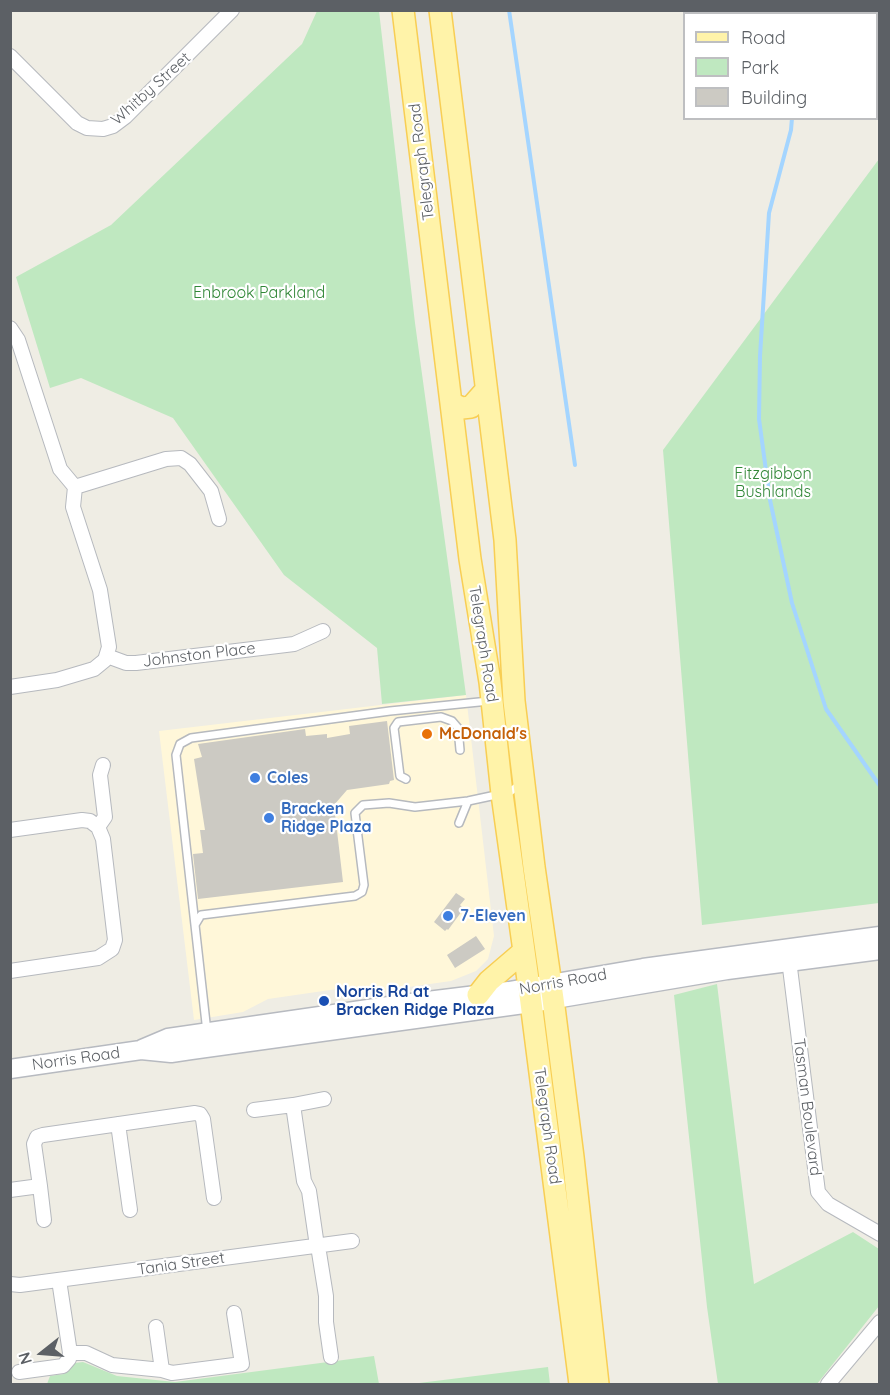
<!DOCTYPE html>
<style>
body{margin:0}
#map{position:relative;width:890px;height:1395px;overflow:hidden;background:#efede4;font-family:Quicksand,sans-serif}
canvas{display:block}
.frame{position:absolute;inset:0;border:12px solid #5c6065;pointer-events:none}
.legend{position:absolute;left:683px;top:12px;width:195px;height:108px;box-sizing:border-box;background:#fff;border:2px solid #bebfc1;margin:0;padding:8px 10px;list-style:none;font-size:18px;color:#5c6065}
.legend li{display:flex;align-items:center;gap:12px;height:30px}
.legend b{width:30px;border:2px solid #bebfc1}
.north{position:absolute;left:12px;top:1323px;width:60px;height:60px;-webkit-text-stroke:4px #fff;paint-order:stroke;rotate:253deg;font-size:16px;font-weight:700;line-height:24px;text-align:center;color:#5c6065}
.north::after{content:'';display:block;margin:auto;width:21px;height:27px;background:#5c6065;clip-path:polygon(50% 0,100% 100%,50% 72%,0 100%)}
</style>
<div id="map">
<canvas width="890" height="1395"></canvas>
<div class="frame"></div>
<ul class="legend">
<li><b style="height:8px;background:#fff3a9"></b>Road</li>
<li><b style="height:16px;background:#bfe8c0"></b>Park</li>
<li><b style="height:16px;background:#cccac3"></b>Building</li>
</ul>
<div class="north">N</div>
</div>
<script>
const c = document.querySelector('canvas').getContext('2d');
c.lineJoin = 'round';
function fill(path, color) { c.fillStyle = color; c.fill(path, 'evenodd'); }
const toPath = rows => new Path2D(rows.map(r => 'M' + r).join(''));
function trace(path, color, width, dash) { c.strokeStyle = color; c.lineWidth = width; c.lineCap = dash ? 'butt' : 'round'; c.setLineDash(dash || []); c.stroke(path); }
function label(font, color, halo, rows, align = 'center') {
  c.font = font + ' Quicksand,sans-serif'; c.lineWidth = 4.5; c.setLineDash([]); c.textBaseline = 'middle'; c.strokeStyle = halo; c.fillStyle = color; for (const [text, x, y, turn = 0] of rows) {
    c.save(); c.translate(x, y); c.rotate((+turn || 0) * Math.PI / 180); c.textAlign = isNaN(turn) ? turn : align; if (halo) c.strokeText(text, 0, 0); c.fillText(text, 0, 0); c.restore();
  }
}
fill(toPath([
 [466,695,494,936,488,959,476,971,451,981,352,995,337,989,268,999,243,1012,194,1020,159,731]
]), '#fff7d9');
fill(toPath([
 [317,11,379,11,415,323,466,695,382,704,377,648,284,575,173,418,81,378,50,388,16,277,111,225,302,44],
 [879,159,879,903,702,925,663,450],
 [717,984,754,1284,853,1232,879,1249,879,1306,817,1384,718,1384,707,1307,674,995],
 [374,1356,379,1384,47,1384,50,1376,64,1374,75,1363,83,1362,117,1376,175,1382],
 [548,1367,550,1384,411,1384]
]), '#bfe8c0');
trace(toPath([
 [509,10,575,465],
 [782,10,783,14],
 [792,118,791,130,769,213,760,356,759,419,770,500,792,603,826,709,880,786]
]), '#a4d5ff', 4);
fill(toPath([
 [387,721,394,780,390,781,389,784,347,790,334,805,343,882,198,899,193,854,203,853,200,830,205,830,194,759,202,757,198,744,305,729,306,736,327,734,327,738,350,734,349,726],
 [456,893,465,899,460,905,463,908,461,910,462,911,448,930,447,929,445,931,434,922],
 [476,936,485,949,455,968,447,955]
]), '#cccac3');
const lane = toPath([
 [406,779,400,776,394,728,398,722,441,717,452,721,458,728,460,750],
 [459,823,468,801],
 [195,925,176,755,180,744,191,738,390,711,489,701],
 [207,1032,195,925,201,915,355,896,362,892,364,885,355,813,363,805,389,803,415,807,468,801,510,792,520,784]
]);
const street = toPath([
 [10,56,77,123,87,128,103,129,113,126,125,117,232,10],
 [10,328,18,340,60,469,75,487,73,507,100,590,109,647,105,660,94,669,57,680,10,687],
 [75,487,166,459,181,458,190,464,211,491,219,519],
 [107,656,126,663,136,663,286,645,294,644,323,631],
 [98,827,105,817,100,775,103,765],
 [10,830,82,820,90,821,98,827,103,839,115,940,112,949,98,958,10,971],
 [788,952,818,1192,828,1204,880,1234],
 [293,1105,324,1099],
 [254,1110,293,1105,304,1181,309,1191,317,1246],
 [118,1124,130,1210],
 [40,1186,44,1220],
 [10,1190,40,1186,34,1144,37,1137,43,1135,195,1113,200,1114,203,1119,214,1198],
 [318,1246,326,1296,326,1322,331,1357],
 [10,1284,20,1285,352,1241],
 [156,1327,162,1370],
 [70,1353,86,1353,112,1365,162,1370,172,1373,242,1364,234,1313],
 [19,1372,63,1366,69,1359,70,1353,59,1280],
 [828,1384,880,1322]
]);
const secondary = toPath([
 [142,1049,168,1038,403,1004,509,991,643,968,880,936],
 [10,1069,141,1050,171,1053,191,1050,531,1003,727,970,880,950]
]);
const primary = toPath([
 [403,10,470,559,490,682,502,794,529,987,580,1384],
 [440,10,505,540,514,701,534,867,553,999,573,1157,598,1384],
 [451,403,462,408,471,407,486,390],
 [478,995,489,981,524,951]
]);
trace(lane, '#b6b9be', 10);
trace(street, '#b6b9be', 16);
trace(secondary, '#b7bac0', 21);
trace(primary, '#f8ce54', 24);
trace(lane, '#fff', 7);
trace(street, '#fff', 14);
trace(secondary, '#fff', 18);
trace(primary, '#fff3a9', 21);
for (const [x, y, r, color] of [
 [427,734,6,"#e8710a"],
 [255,778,6,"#3f7fe0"],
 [269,818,6,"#3f7fe0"],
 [448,916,6,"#3f7fe0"],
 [324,1001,6,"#1a4fb4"]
]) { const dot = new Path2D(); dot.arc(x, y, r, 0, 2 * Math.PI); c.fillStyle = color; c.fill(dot); trace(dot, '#fff', 2); }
label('16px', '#5c6065', '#fff', [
 ["Whitby Street",151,89,-42],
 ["Telegraph Road",422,162,-97],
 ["Telegraph Road",483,644,81],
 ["Johnston Place",199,655,-7],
 ["Norris Road",563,982,-10],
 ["Norris Road",76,1059,-8],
 ["Tasman Boulevard",807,1107,83],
 ["Telegraph Road",547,1126,82],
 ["Tania Street",181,1264,-8]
]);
label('16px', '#318737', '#fff', [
 ["Enbrook Parkland",259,293],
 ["Fitzgibbon",773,474],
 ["Bushlands",773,492]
]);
label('bold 16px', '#c56008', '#fff', [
 ["McDonald's",439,734]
], 'left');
label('bold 16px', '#366cbe', '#fff', [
 ["Coles",267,778],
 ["Bracken",281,809],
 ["Ridge Plaza",281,827],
 ["7-Eleven",460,916]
], 'left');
label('bold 16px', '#164399', '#fff', [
 ["Norris Rd at",336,992],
 ["Bracken Ridge Plaza",336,1010]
], 'left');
</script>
